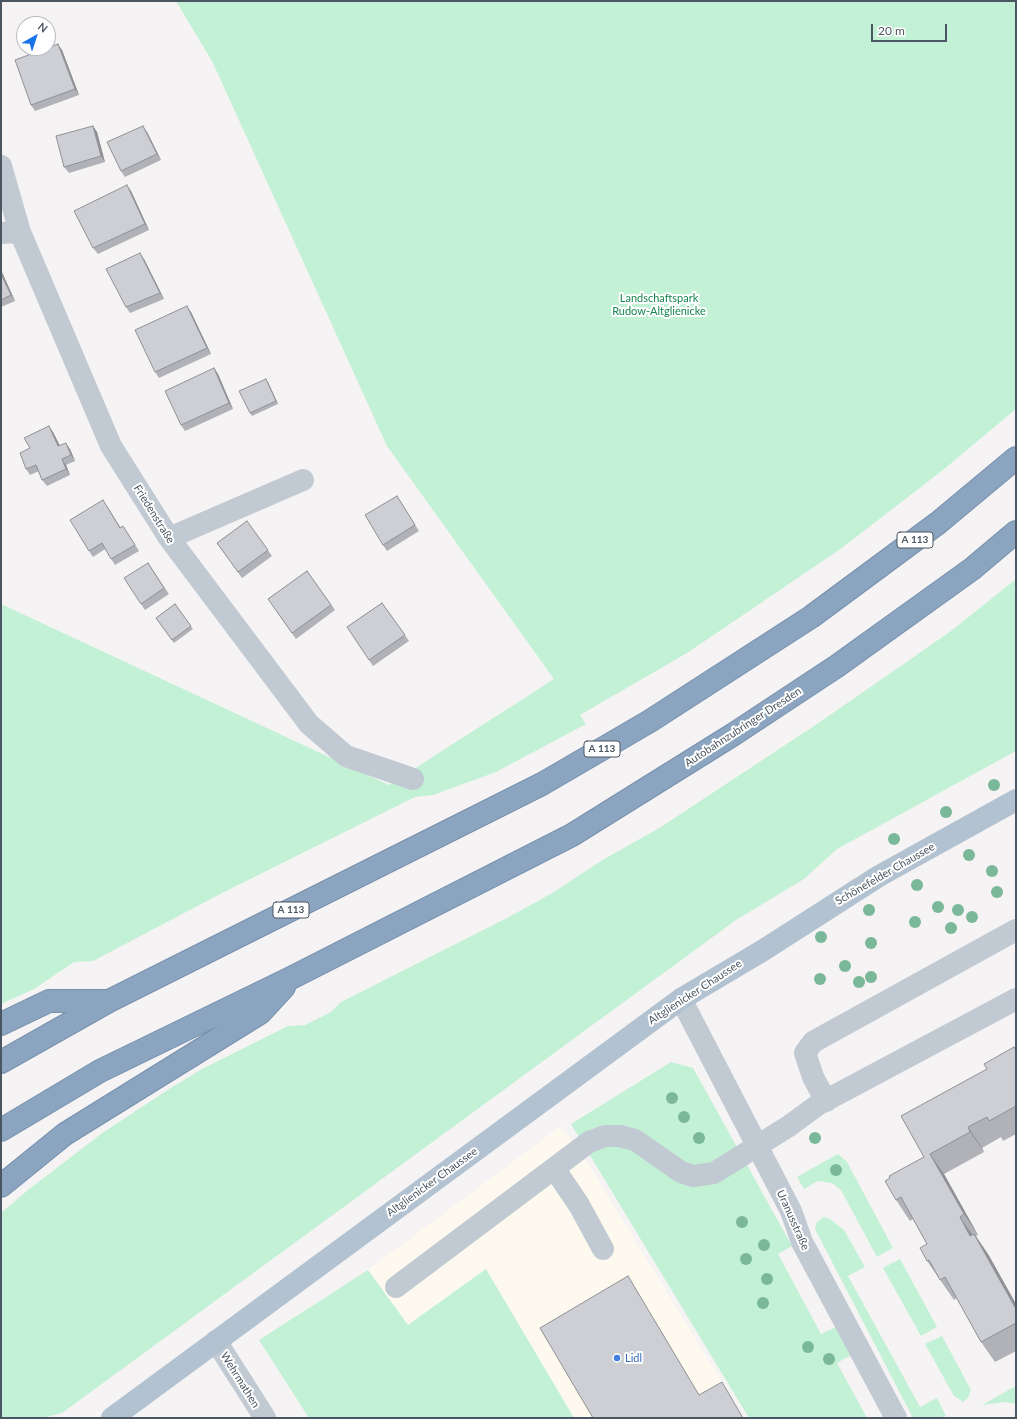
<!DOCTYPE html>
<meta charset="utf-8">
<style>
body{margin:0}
#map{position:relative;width:1017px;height:1419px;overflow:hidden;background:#f5f3f3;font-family:Lato,sans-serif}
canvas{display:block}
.frame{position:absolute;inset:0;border:2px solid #4a5661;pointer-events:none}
.north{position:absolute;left:16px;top:16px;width:40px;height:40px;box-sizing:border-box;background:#fff;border:1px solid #b7bbc0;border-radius:50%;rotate:39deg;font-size:11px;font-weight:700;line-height:16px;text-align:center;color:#4a5661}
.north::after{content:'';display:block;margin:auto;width:14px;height:18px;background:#1a73e8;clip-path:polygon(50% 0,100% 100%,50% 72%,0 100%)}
.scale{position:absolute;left:871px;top:24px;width:76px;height:18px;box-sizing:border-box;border:2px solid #4a5661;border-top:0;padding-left:5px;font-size:12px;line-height:14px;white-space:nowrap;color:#4a5661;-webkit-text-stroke:3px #fff;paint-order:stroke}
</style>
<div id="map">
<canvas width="1017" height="1419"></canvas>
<div class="frame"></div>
<div class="north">N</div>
<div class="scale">20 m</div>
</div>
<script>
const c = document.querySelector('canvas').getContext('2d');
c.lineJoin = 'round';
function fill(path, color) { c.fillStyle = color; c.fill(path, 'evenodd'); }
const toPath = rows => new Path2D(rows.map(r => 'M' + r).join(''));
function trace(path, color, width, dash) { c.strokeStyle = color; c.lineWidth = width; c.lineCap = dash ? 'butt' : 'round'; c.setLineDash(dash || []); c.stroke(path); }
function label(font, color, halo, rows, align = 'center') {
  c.font = font + ' Lato,sans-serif'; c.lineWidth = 4; c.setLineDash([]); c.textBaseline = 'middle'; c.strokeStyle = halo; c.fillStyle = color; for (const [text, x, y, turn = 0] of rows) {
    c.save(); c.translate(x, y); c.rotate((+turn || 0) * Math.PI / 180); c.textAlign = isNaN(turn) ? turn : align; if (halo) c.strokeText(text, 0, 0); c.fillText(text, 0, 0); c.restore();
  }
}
fill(toPath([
 [561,1126,587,1162,744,1418,574,1418,486,1269,408,1325,368,1270]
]), '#fdf9ef');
fill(toPath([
 [176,1,1016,1,1016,409,943,470,839,550,687,653,580,715,586,724,496,772,433,795,415,797,224,892,93,961,74,962,34,989,1,1004,1,604,389,785,554,679,387,446,213,63],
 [1016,579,1016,751,837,849,804,879,736,920,62,1413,43,1418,1,1418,1,1213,28,1190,101,1134,169,1089,202,1069,288,1026,305,1025,331,1012,341,1002,507,918,554,892,601,861,661,827,820,722,951,631],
 [671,1062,693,1068,792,1246,778,1254,821,1334,836,1327,851,1355,837,1363,867,1418,749,1418,571,1124],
 [838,1154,847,1162,893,1248,877,1257,841,1190,832,1183,818,1181,804,1189,797,1177],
 [824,1217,830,1219,844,1230,865,1267,848,1276,920,1407,937,1398,946,1416,941,1418,913,1418,815,1229,817,1222],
 [900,1259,937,1327,921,1336,883,1268],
 [486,1269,574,1418,309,1418,259,1340,368,1270,408,1325],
 [942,1336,971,1390,968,1398,963,1402,954,1396,925,1344],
 [1016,1386,1016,1404,1006,1402,982,1405]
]), '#c3f1d5');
const highway = toPath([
 [1,1024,49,1001,107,1001],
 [1,1062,109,1001,542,784,650,721,811,617,938,523,1016,458],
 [1,1130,100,1071,291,978,572,835,734,734,837,666,972,569,1016,532],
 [1,1186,65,1134,260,1013,284,987]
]);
trace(highway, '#7690ad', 24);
trace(toPath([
 [1,166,20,232,111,446,169,538,309,724,346,756,413,779],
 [1,233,20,232],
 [169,538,303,480],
 [681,999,791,1211,802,1242,896,1418],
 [826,1101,813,1077,805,1053,813,1042,1016,930],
 [554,1168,579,1205,603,1249],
 [396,1287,589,1142,605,1136,620,1136,635,1140,681,1172,693,1176,714,1173,789,1126,819,1104,1016,999],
 [216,1341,265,1418]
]), '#c1cad2', 22);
trace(toPath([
 [112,1418,681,999,762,951,879,876,1016,800]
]), '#b3c2d1', 22);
trace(highway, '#8ba5c1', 22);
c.fillStyle = '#7bb799';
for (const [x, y] of [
 [994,785],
 [946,812],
 [894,839],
 [969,855],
 [992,871],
 [917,885],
 [997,892],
 [938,907],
 [869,910],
 [958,910],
 [972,917],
 [915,922],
 [951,928],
 [821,937],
 [871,943],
 [845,966],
 [871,977],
 [820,979],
 [859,982],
 [672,1098],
 [684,1117],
 [699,1138],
 [815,1138],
 [836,1170],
 [742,1222],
 [764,1245],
 [746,1259],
 [767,1279],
 [763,1303],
 [808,1347],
 [829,1359]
]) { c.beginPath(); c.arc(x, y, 6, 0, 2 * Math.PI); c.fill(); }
fill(toPath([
 [62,50,79,95,35,111,31,105],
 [93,126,97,132,105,162,69,173,64,167],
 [147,132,161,160,125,177,121,171],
 [131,191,149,230,98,254,93,248],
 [144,259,164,299,130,313,126,307],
 [1,270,15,301,1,307],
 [191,312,211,354,159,378,155,372],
 [214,368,218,374,233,409,185,431,181,425],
 [268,382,278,404,252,416,250,413],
 [53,432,60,446,70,449,75,461,66,465,70,475,47,486,42,480,39,471,30,475,26,469,30,448],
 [397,496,419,531,387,551,383,545],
 [107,506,121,528,127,532,139,551,115,565,105,549,93,557,89,551],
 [247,521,272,556,242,578,217,543],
 [148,563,169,594,145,610,141,604],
 [307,571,335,610,296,639,268,599],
 [382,603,409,641,373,666,347,627],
 [175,604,193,629,174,643,156,618],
 [1014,1047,1016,1050,1016,1134,1003,1141,1001,1137,982,1148,984,1152,944,1174,978,1235,976,1236,988,1254,1016,1304,1016,1351,995,1362,981,1342,957,1298,954,1300,927,1261,927,1244,913,1219,910,1221,896,1200,890,1178,924,1157,987,1069]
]), '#b0b2b7');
fill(toPath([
 [58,44,62,50,79,95,75,89],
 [93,126,97,132,105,162,101,156],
 [143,126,147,132,161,160,157,154],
 [127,185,131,191,149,230,145,224],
 [140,253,144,259,164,299,160,293],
 [1,270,15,301,11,295,1,274],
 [187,306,191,312,211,354,207,348],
 [214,368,218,374,233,409,229,403],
 [266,379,268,382,278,404,276,401],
 [49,426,53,432,63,452,58,446],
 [66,443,70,449,75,461,71,455],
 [62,459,66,465,70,475,66,469],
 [968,1127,982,1148,984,1152,970,1132],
 [930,1154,944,1174,978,1235,964,1214],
 [960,1217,974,1237,970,1236],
 [974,1234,988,1254,1016,1304,1016,1309]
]), '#909195');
const building = toPath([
 [58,44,75,89,31,105,15,60,58,44],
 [93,126,101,156,64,167,56,136,93,126],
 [143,126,157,154,121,171,107,142,143,126],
 [127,185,145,224,93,248,74,211,127,185],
 [140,253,160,293,126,307,106,269,140,253],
 [1,274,11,295,1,300,1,274],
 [187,306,207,348,155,372,135,330,187,306],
 [214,368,229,403,181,425,165,391,214,368],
 [266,379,276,401,250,413,239,391,266,379],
 [49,426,58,446,66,443,71,455,62,459,66,469,42,480,36,465,26,469,20,453,30,448,24,438,49,426],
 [397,496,415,525,383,545,365,515,397,496],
 [103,500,120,528,123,526,135,545,111,559,102,543,89,551,70,520,103,500],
 [247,521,268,550,238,572,217,543,247,521],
 [148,563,164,588,141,604,124,578,148,563],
 [307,571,331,605,292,633,268,599,307,571],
 [382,603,405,635,369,660,347,627,382,603],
 [175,604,191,626,172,640,156,618,175,604],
 [1014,1047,1016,1051,1016,1106,989,1121,987,1117,968,1127,970,1132,930,1154,964,1214,960,1217,970,1236,974,1234,1016,1309,1016,1323,981,1342,945,1277,940,1280,929,1260,927,1261,920,1248,927,1244,901,1197,896,1200,885,1181,890,1178,889,1176,924,1157,901,1116,987,1069,984,1064,1014,1047],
 [628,1276,699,1395,722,1382,743,1418,593,1418,540,1328,628,1276]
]);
fill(building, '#cdcfd5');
trace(building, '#909195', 1);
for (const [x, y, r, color] of [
 [617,1358,4,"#3f7fe0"]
]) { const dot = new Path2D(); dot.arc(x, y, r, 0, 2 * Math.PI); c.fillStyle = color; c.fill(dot); trace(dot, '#fff', 1.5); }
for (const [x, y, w] of [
 [915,540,36],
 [602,749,36],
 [291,910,36]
]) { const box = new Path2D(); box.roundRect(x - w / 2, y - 8, w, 16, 3); c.fillStyle = '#fff'; c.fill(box); trace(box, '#4a5661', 1); }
label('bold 10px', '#4a5661', null, [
 ["A 113",915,540],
 ["A 113",602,749],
 ["A 113",291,910]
]);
label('11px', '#17864f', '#fff', [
 ["Landschaftspark",659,298],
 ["Rudow-Altglienicke",659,311]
]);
label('11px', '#4a5661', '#fff', [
 ["Friedenstraße",154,514,58],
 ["Autobahnzubringer Dresden",743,727,-33],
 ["Schönefelder Chaussee",885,874,-30],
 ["Altglienicker Chaussee",695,992,-33],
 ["Altglienicker Chaussee",432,1182,-36],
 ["Uranusstraße",793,1220,66],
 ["Wehrmathen",240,1380,58]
]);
label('11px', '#366cbe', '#fff', [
 ["Lidl",625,1358]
], 'left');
</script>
